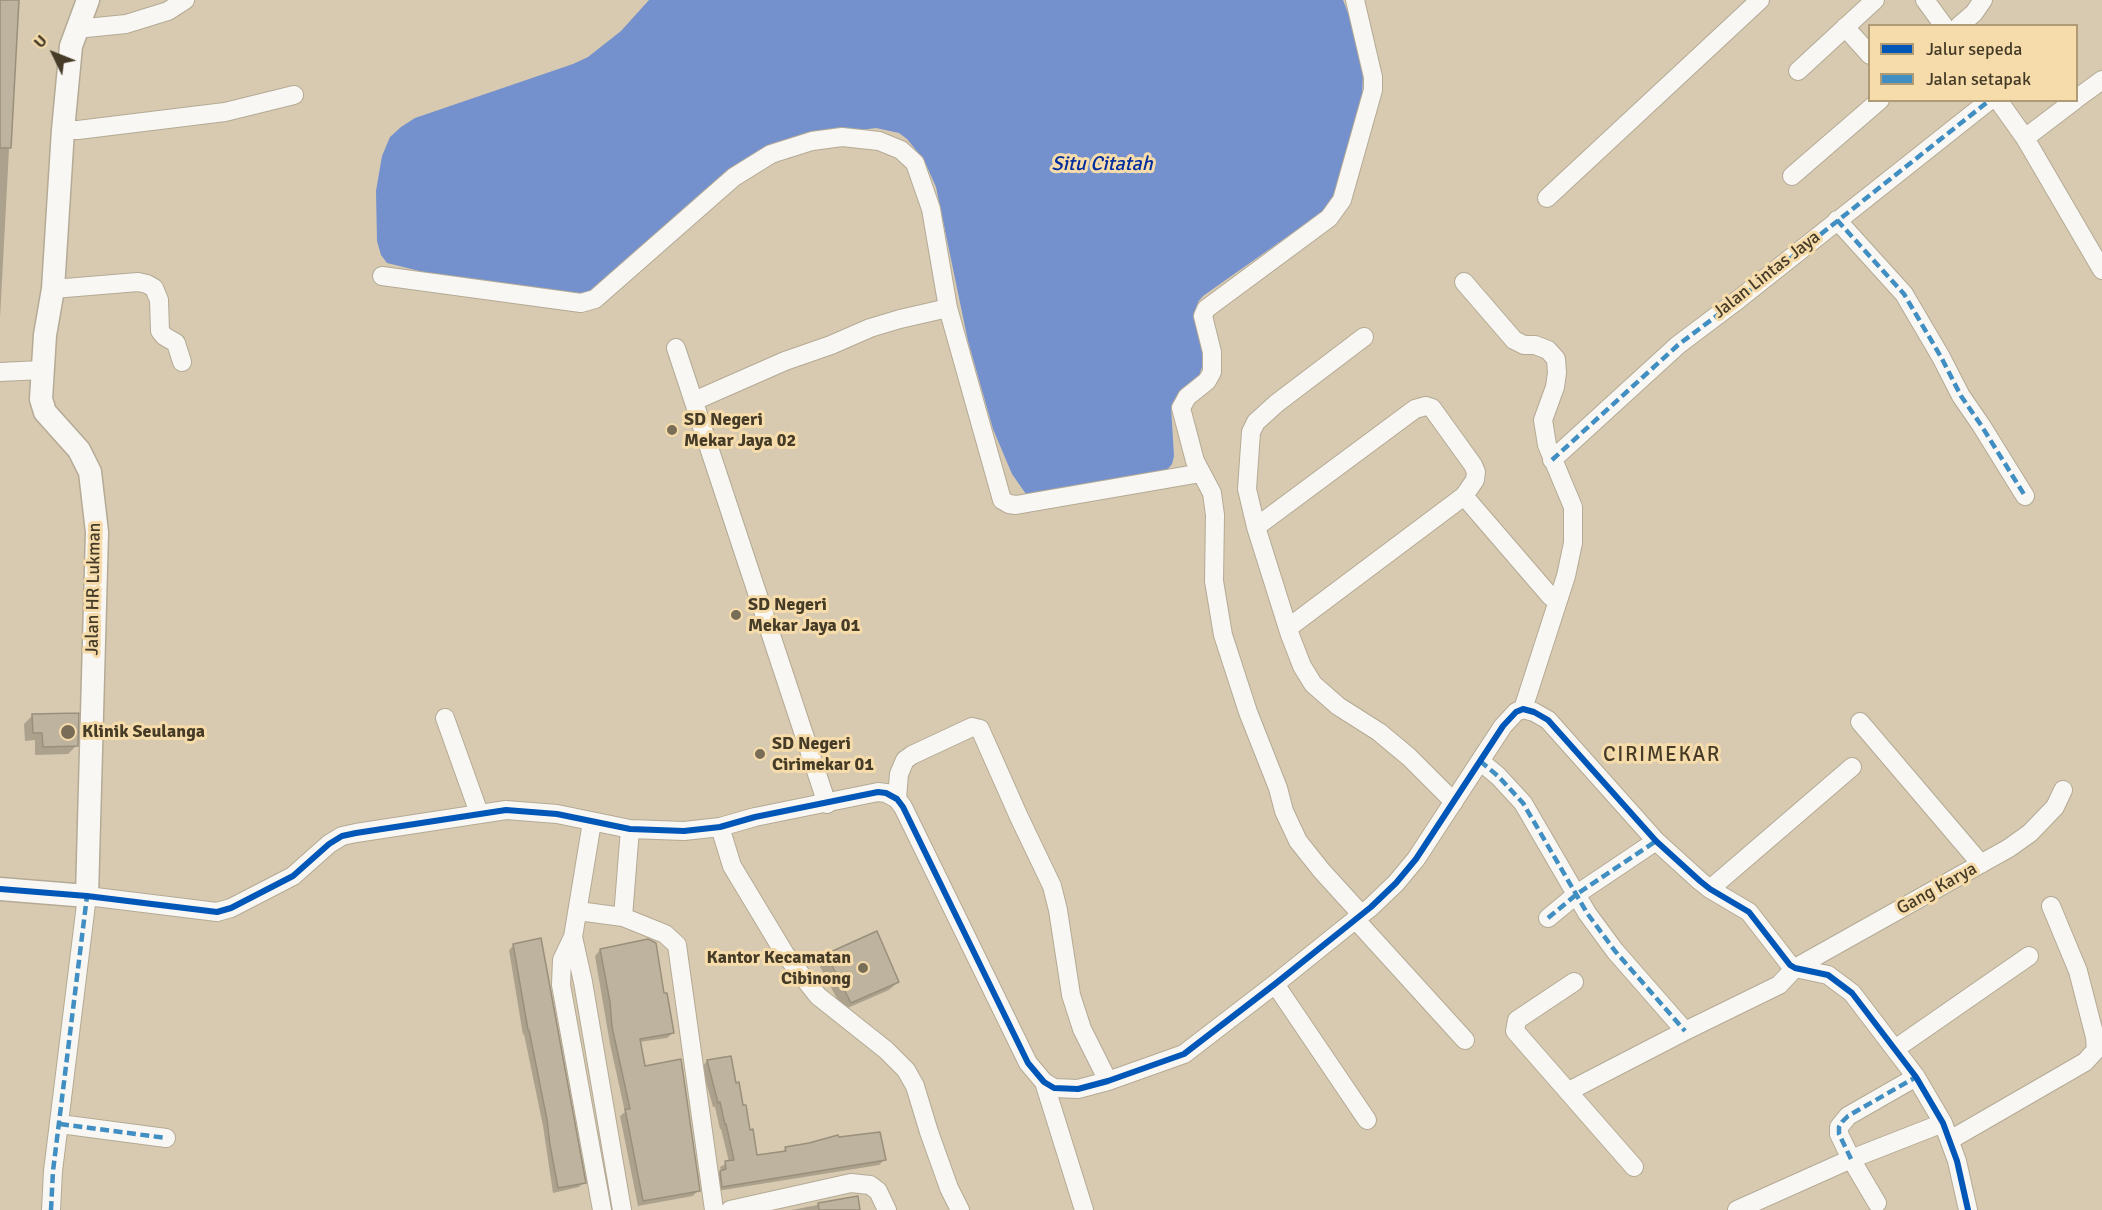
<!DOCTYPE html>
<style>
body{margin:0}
#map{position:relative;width:2102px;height:1210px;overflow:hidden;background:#d7cab0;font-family:Signika,sans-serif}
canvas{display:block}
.legend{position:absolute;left:1868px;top:24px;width:210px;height:78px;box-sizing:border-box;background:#f6dcab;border:2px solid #af9c76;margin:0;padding:8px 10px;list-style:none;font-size:18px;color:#453b27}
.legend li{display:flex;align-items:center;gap:12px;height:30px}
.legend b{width:30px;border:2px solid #af9c76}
.north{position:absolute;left:24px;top:24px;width:60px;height:60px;-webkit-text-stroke:4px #f6dcab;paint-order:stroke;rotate:313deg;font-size:16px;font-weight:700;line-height:24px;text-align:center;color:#453b27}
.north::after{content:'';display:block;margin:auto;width:21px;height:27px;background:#453b27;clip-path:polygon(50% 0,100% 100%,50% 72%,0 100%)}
</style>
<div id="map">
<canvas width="2102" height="1210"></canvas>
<ul class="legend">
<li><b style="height:8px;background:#0057b8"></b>Jalur sepeda</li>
<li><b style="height:8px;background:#408ec2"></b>Jalan setapak</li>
</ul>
<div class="north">U</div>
</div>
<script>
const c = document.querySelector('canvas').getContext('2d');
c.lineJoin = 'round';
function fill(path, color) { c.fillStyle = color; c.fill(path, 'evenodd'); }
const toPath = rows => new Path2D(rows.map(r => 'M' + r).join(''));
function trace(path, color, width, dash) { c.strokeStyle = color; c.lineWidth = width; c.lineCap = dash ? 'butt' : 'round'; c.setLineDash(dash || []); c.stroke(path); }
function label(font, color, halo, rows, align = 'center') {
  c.font = font + ' Signika,sans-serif'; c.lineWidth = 6; c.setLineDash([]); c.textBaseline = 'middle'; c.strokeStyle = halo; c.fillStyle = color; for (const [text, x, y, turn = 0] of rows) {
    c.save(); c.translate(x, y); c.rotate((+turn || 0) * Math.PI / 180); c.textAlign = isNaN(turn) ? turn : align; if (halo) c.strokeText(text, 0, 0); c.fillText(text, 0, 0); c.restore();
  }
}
fill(toPath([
 [649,0,1343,0,1350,18,1363,70,1362,101,1333,200,1325,210,1203,296,1198,302,1195,320,1205,358,1199,376,1179,392,1171,406,1174,456,1172,464,1167,470,1034,498,1026,494,1012,474,993,429,968,341,936,187,924,160,907,139,899,133,876,128,801,138,585,297,452,279,387,263,381,255,377,241,376,191,382,156,390,137,401,127,415,118,573,64,588,57,621,31]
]), '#7491cd');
fill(toPath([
 [0,0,17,0,0,318],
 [33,715,76,746,68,754,35,755,35,740,25,741,24,724],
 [514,945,584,1182,579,1187,553,1193,543,1126,524,1034,523,1035,509,950],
 [600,950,663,995,673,1033,667,1038,639,1042,643,1068,698,1190,693,1196,638,1206,620,1116,625,1112,610,1044,595,956],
 [827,955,898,982,889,990,843,1010,818,963],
 [730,1058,734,1085,755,1156,781,1153,786,1148,884,1160,879,1165,717,1191,715,1177,721,1172,720,1167,729,1162,721,1129,720,1129,715,1107,713,1107,702,1067,707,1061],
 [857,1197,859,1210,792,1210]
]), '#0003');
const building = toPath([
 [0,0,19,0,11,148,0,148,0,0],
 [79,713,78,746,43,747,42,733,33,733,32,714,79,713],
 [877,931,899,982,851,1003,826,954,877,931],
 [541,938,586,1183,558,1188,550,1145,547,1120,529,1030,528,1030,513,944,541,938],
 [648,939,656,943,664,993,667,993,674,1033,640,1039,645,1066,681,1059,700,1191,643,1201,625,1109,630,1109,612,1027,610,1002,600,949,648,939],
 [731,1056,736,1083,739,1082,743,1105,746,1105,750,1130,753,1129,757,1155,786,1151,785,1147,809,1143,838,1135,839,1137,880,1132,886,1160,722,1187,720,1171,726,1169,725,1161,734,1160,726,1124,725,1125,720,1102,718,1103,707,1060,731,1056],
 [858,1196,860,1210,819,1210,818,1203,858,1196]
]);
fill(building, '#beb39e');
trace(building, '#998f7b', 1.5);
const minor = toPath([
 [1355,0,1373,77,1373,90,1342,200,1329,218,1206,309,1203,316,1212,352,1212,372,1207,381,1187,397,1181,408,1195,461,1212,493,1215,515,1214,581,1223,635,1248,712,1278,788,1284,811,1298,841,1321,870,1361,914],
 [1925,0,1944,26],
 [1959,26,1974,13,1983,0],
 [1845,27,1870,55],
 [76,29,126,24,168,11,185,0],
 [1798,71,1875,0],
 [2076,99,2102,80],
 [1998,100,2025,138,2102,270],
 [63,130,78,130,225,112,294,95],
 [2025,138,2075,100],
 [1792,176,1880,100],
 [1547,198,1760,0],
 [1837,220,1904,294,1941,357,1961,396,1981,425,2025,496],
 [382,276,581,303,595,299,734,177,771,154,812,141,842,137,879,141,901,150,915,163,931,209,948,308,1002,500,1009,504,1016,505,1201,473],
 [1464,282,1514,340,1524,345,1535,345,1548,350,1556,359,1557,373,1555,387,1543,420,1547,445,1573,507,1573,543,1566,576,1523,709],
 [53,289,138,282,147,284,154,288,159,300,160,331,164,336,176,343,182,362],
 [1364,337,1277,403,1256,422,1251,432,1247,489,1256,527,1290,635,1302,666,1313,684,1338,706,1379,732,1409,757,1454,802],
 [676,348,827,804],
 [0,372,42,370],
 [694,401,785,361,831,345,870,328,900,319,948,308],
 [1552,460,1678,345,1739,299,1990,100],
 [1256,527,1415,409,1426,406,1432,408,1473,465,1476,472,1475,480,1464,496,1551,597],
 [1288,628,1464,496],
 [445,718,479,813],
 [1860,722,1981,864],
 [1480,761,1498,776,1523,803,1587,913,1615,951,1685,1031],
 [897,799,899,774,905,760,912,755,972,727,980,729,1019,817,1052,886,1058,910,1071,995,1082,1029,1108,1081],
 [592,822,573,937,562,960,561,985,602,1210],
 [720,827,732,866,785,954,818,996,886,1050,906,1070,915,1086,929,1132,949,1188,960,1210],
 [1710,889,1852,767],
 [578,911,623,917,665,934,677,945,714,1210],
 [623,917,630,829],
 [1548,918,1577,894,1656,841],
 [1355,919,1465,1040],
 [573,937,583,982,622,1210],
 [1574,982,1517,1020,1515,1031,1634,1167],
 [1275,984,1367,1120],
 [1895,1049,2029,956],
 [1044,1082,1084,1210],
 [1569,1091,1685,1031,1779,985,1795,968,2009,848,2030,833,2055,807,2063,790],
 [60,1124,166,1138],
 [1950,1140,2085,1062,2096,1050,2095,1037,2078,971,2051,906],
 [1877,1203,1851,1159,1839,1134,1839,1127,1848,1116,1916,1077],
 [51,1210,53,1171,87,896,217,912,231,908,293,876,329,844,342,836,356,833,506,810,557,814,630,829,684,831,720,827,755,817,878,792,886,793,897,799,903,807,1028,1063,1044,1082,1054,1088,1078,1089,1108,1081,1184,1054,1275,984,1371,907,1396,883,1416,859,1503,726,1516,712,1523,709,1534,712,1548,720,1656,841,1700,881,1710,889,1749,912,1790,965,1795,968,1828,975,1852,993,1916,1077,1943,1123,1957,1161,1968,1210],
 [730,1210,851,1183,870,1185,878,1191,887,1210],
 [1737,1210,1851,1159,1943,1123]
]);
const tertiary = toPath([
 [0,889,87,896,97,532,90,472,79,450,45,412,41,399,45,335,53,289,63,130,71,46,88,0]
]);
trace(minor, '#b4aa95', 20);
trace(tertiary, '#b4aa95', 25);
trace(minor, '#f9f7f3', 18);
trace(tertiary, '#f9f7f3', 22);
trace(toPath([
 [1837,220,1904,294,1941,357,1961,396,1981,425,2025,496],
 [1552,460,1678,345,1739,299,1990,100],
 [1480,761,1498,776,1523,803,1587,913,1615,951,1685,1031],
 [1548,918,1577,894,1656,841],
 [60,1124,166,1138],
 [1851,1159,1839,1134,1839,1127,1842,1122,1848,1116,1916,1077],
 [51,1210,53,1171,87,896]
]), '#408ec2', 4.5, [9, 4.5]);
trace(toPath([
 [0,889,87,896,217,912,231,908,293,876,329,844,342,836,356,833,506,810,557,814,630,829,684,831,720,827,755,817,878,792,886,793,897,799,903,807,1028,1063,1044,1082,1054,1088,1078,1089,1108,1081,1184,1054,1275,984,1371,907,1396,883,1416,859,1503,726,1516,712,1523,709,1534,712,1548,720,1656,841,1700,881,1710,889,1749,912,1790,965,1795,968,1828,975,1852,993,1916,1077,1943,1123,1957,1161,1968,1210]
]), '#0057b8', 6);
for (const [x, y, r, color] of [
 [672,430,6,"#786d57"],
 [736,615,6,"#786d57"],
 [68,732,8,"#786d57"],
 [760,754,6,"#786d57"],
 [863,968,6,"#786d57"]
]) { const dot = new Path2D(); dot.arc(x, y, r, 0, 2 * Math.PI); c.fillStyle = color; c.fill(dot); trace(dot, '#f6dcab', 2); }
label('18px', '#453b27', '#f6dcab', [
 ["Jalan Lintas Jaya",1767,275,-38],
 ["Jalan HR Lukman",94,589,-89],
 ["Gang Karya",1937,889,-29]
]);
label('bold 18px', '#453b27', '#f6dcab', [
 ["SD Negeri",684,420],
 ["Mekar Jaya 02",684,441],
 ["SD Negeri",748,605],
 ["Mekar Jaya 01",748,626],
 ["Klinik Seulanga",82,732],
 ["SD Negeri",772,744],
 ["Cirimekar 01",772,765],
 ["Kantor Kecamatan",851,958,"right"],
 ["Cibinong",851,979,"right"]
], 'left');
label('italic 20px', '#002c9e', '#f6dcab', [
 ["Situ Citatah",1102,165]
]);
c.letterSpacing = '1.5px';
label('21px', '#453b27', '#f6dcab', [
 ["CIRIMEKAR",1662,755]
]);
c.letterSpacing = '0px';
</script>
